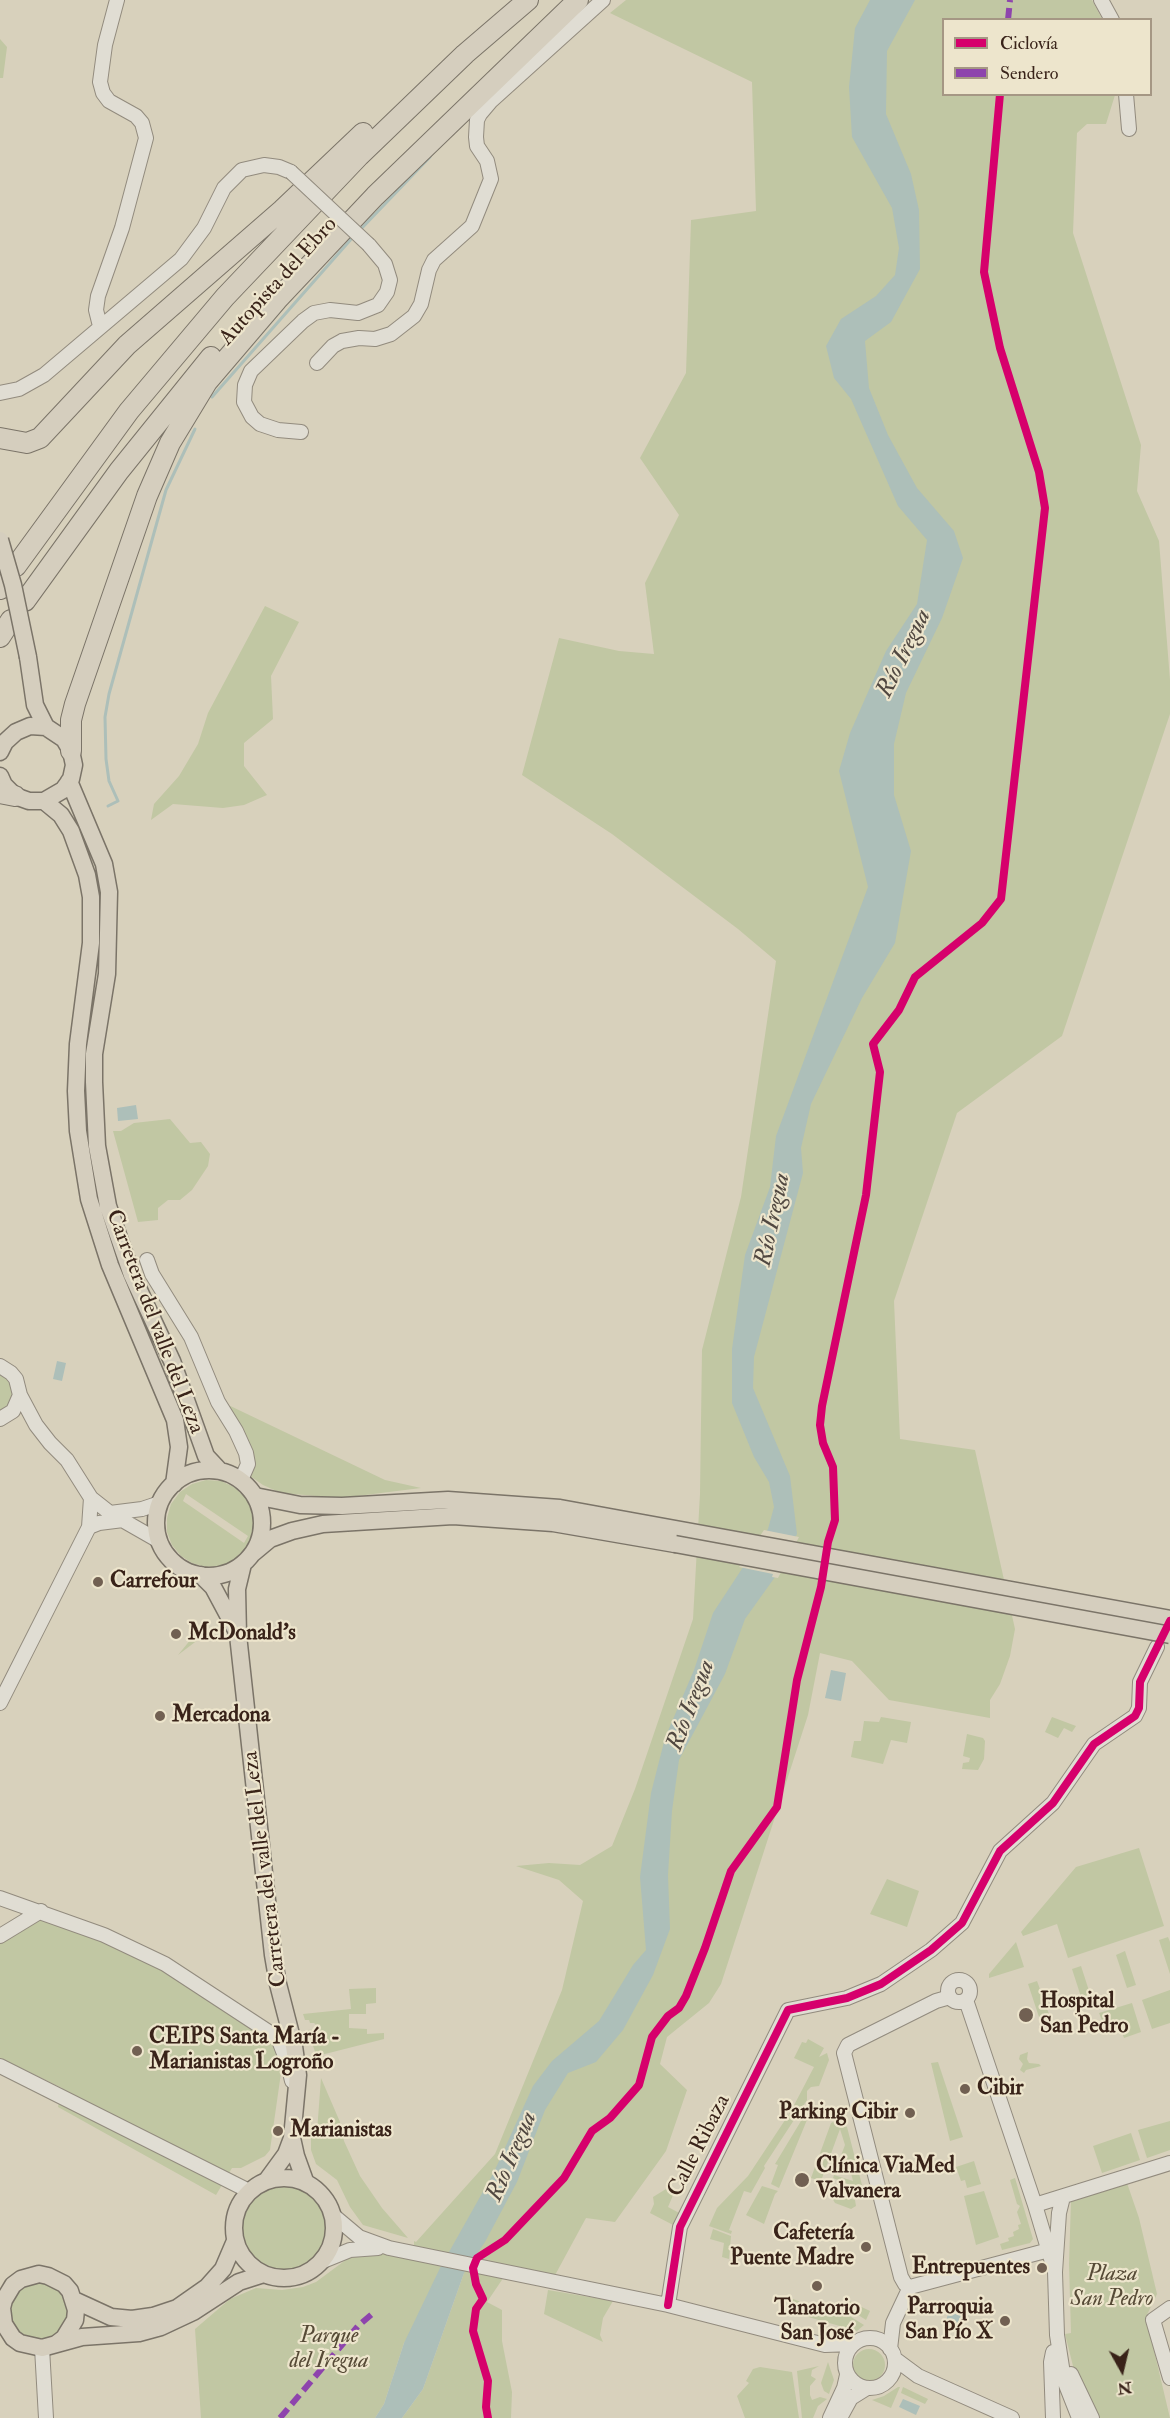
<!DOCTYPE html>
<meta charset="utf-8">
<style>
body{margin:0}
#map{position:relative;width:1170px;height:2418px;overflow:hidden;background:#d8d1bc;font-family:"IM FELL Double Pica",serif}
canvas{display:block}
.legend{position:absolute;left:942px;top:18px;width:210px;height:78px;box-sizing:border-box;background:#ede5cc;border:2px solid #a59784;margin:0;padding:8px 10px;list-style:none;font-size:18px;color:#392319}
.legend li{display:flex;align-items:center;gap:12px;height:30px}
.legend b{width:30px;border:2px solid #a59784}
.north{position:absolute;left:1092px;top:2340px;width:60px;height:60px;-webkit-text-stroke:4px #ede5cc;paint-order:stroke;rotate:172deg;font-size:16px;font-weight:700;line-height:24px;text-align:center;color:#392319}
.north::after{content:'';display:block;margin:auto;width:21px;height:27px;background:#392319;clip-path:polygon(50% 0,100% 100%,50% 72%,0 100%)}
</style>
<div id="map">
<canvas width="1170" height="2418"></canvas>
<ul class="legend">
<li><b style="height:8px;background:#d6006c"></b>Ciclovía</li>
<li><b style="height:8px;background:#8e44ad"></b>Sendero</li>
</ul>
<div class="north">N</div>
</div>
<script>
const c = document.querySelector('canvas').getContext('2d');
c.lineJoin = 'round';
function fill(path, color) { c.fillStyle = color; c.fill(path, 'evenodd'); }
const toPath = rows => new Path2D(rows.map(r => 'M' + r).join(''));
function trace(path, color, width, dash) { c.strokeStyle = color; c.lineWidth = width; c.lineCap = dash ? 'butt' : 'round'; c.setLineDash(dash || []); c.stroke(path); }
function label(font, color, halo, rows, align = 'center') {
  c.font = font + ' "IM FELL Double Pica",serif'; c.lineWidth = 4.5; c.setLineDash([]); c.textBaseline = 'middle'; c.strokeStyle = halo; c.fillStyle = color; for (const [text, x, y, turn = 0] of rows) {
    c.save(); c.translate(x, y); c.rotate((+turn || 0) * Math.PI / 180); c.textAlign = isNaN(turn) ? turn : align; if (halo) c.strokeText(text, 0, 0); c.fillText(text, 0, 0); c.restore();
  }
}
fill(toPath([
 [626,0,1092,0,1102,19,944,20,944,94,1115,95,1106,124,1087,124,1077,133,1073,233,1141,445,1137,491,1159,541,1170,680,1170,714,1062,1036,957,1113,894,1301,900,1439,975,1450,1015,1629,1010,1656,1000,1684,990,1700,990,1718,889,1700,852,1661,820,1653,808,1715,721,1984,709,2003,667,2037,660,2064,687,2090,666,2151,615,2222,586,2218,554,2277,510,2268,487,2302,502,2310,502,2341,512,2392,511,2418,402,2418,423,2389,464,2273,404,2343,384,2404,375,2418,201,2418,195,2329,230,2299,256,2288,282,2290,303,2287,316,2282,347,2259,364,2254,381,2254,383,2243,421,2250,414,2245,414,2241,416,2242,495,2154,562,1990,583,1901,559,1880,516,1866,549,1863,580,1865,612,1846,635,1789,693,1619,700,1494,702,1350,741,1197,776,961,738,929,612,834,522,775,559,638,619,651,654,654,645,583,679,515,640,458,686,373,691,220,756,211,752,82,610,13],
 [0,39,7,47,3,78,0,78],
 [265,606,299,622,271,676,273,719,244,743,244,766,267,795,244,805,223,808,173,804,151,820,154,804,179,776,198,744,208,713],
 [170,1119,190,1143,201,1142,210,1154,208,1166,192,1190,180,1200,168,1200,158,1208,158,1220,138,1222,113,1131,121,1131,134,1123],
 [0,1372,14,1387,12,1405,0,1414],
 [222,1402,385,1480,421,1488,341,1498,281,1493,263,1485,240,1469,243,1462],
 [206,1480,221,1481,234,1487,245,1497,252,1510,254,1524,251,1539,244,1552,233,1561,220,1566,206,1567,192,1563,181,1556,172,1545,167,1532,167,1518,171,1504,180,1492,192,1484],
 [186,1494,248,1536,244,1543,183,1501],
 [205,1628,211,1630,178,1655,196,1633],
 [881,1717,911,1722,907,1743,891,1740,883,1764,851,1757,854,1741,861,1741,864,1721,879,1722],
 [1052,1717,1076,1726,1072,1732,1064,1728,1058,1738,1045,1732],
 [967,1734,983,1738,985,1741,984,1759,978,1770,962,1769,963,1763,969,1762,970,1758,963,1756],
 [1139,1848,1164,1926,1068,1958,1057,1924,1023,1936,1021,1932,1076,1867],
 [887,1879,919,1891,907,1927,870,1914],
 [37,1919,54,1920,153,1965,271,2042,279,2059,281,2073,270,2150,265,2156,241,2168,232,2168,216,2195,58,2107,62,2088,0,2058,0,1940],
 [1168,1937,1170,1942,1170,1974,1159,1940],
 [1016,1942,1024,1967,989,1978,989,1974],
 [1125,1951,1136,1985,1127,1988,1116,1955],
 [1081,1966,1092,2000,1083,2003,1072,1969],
 [1037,1981,1049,2014,1039,2017,1028,1984],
 [376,1988,376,2003,366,2004,366,2014,349,2014,349,2028,367,2029,367,2034,384,2033,384,2039,321,2055,316,2055,308,2030,320,2029,314,2023,310,2023,309,2020,305,2020,303,2014,351,2009,349,1989],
 [1170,1990,1170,2023,1152,2029,1142,2000],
 [1132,2003,1141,2032,1124,2038,1117,2019,1103,2023,1099,2013],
 [808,2039,824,2048,819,2057,827,2053,829,2060,819,2086,811,2087,807,2091,807,2100,764,2166,765,2168,751,2193,744,2191,729,2230,732,2231,731,2234,709,2226,717,2208,748,2176,791,2111,814,2067,794,2058,802,2042,806,2043],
 [1028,2052,1027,2059,1029,2063,1039,2064,1041,2066,1026,2070,1024,2073,1020,2070,1023,2064,1019,2059,1020,2055],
 [938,2062,963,2137,950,2141,931,2063],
 [321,2078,340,2122,344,2141,360,2176,382,2208,408,2238,363,2225,350,2207,337,2180,316,2164,311,2150,311,2138,317,2132],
 [807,2111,809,2115,779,2188,771,2184,778,2165,775,2164],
 [835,2121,847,2127,862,2185,855,2187,833,2178,834,2175,853,2181,848,2161,840,2158,845,2145,840,2129,821,2181,811,2178,831,2123],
 [1170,2121,1170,2150,1147,2158,1138,2130],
 [1131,2133,1140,2160,1102,2173,1093,2146],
 [974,2161,981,2184,967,2188,965,2180,961,2181,956,2167],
 [1015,2178,1033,2239,1030,2243,1002,2250,1000,2244,1009,2241,1008,2238,1014,2236,1013,2232,1019,2229,1018,2225,1021,2224,1017,2212,1020,2206,1017,2204,1010,2180],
 [1127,2183,1139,2218,1157,2294,1146,2317,1170,2418,1095,2418,1077,2382,1065,2334,1071,2333,1069,2264,1071,2201],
 '242 2228a42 42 0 1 1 84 0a42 42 0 1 1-84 0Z',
 [762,2186,778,2191,775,2194,764,2224,746,2215],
 [666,2189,674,2193,668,2207,683,2215,677,2227,650,2213,654,2204,653,2197],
 [984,2191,999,2237,976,2245,964,2196],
 [835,2194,855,2200,856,2206,851,2209,835,2203,832,2198],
 [713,2229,731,2236,729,2259,722,2257,724,2243,710,2239],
 '10 2312a29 29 0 1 1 58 0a29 29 0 1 1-58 0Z',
 [548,2290,613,2301,603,2318,600,2335,603,2342,544,2314],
 [843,2298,870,2311,866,2320,855,2313],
 [793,2299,835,2314,836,2312,848,2315,864,2325,857,2331,791,2312],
 '853 2365a16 16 0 1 1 32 0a16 16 0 1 1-32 0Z',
 [828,2362,834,2380,829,2394,824,2391,821,2383],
 [819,2366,812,2370,811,2376,816,2379,810,2386,810,2395,812,2400,820,2397,827,2399,818,2406,813,2418,802,2418,797,2371],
 [760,2367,792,2372,799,2418,745,2418,737,2396,749,2383,746,2381,753,2369],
 [898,2387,900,2387,891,2408,872,2400,884,2396],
 [903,2387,928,2399,925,2404,901,2393]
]), '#c1c7a3');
fill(toPath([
 [870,0,915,0,887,51,886,114,911,174,919,210,920,269,891,322,865,341,869,388,888,435,917,488,954,531,963,558,942,618,906,693,894,744,894,795,911,851,895,943,862,998,811,1104,801,1148,803,1173,754,1357,753,1388,790,1476,797,1534,775,1577,745,1619,725,1674,679,1760,672,1811,668,1875,670,1929,653,1975,623,2030,596,2062,568,2073,545,2110,517,2182,485,2242,464,2273,423,2389,402,2418,375,2418,384,2404,404,2343,440,2268,494,2172,533,2086,552,2061,599,2021,633,1965,646,1950,640,1877,651,1793,665,1738,694,1670,713,1613,768,1529,774,1507,769,1482,754,1457,732,1403,732,1349,745,1255,770,1187,776,1136,868,887,839,771,850,733,886,651,917,604,927,540,898,506,851,399,834,378,826,346,841,319,876,296,895,275,899,248,892,208,852,137,849,87,855,28],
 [136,1105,138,1119,118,1121,117,1108],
 [57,1361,66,1363,62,1381,53,1379],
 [831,1670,846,1673,841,1701,825,1698],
 [948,2313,964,2315,963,2324,946,2322],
 [903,2399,920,2406,916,2415,899,2407]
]), '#adbfb9');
fill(toPath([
 [764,1530,799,1537,778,1578,772,1577,773,1574,739,1567]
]), '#d8d1bc');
trace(toPath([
 [360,230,430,157],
 [212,397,353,237],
 [108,806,118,801,109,781,106,759,105,717,109,694,166,490,195,429]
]), '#adbfb9', 3);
const minor = toPath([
 [1101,0,1112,20],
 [1126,94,1129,129],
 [100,326,96,310,98,296,122,228,146,138,142,123,136,116,109,101,103,93,100,82,105,45,117,0],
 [317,363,333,346,342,341,359,338,375,339,391,334,414,316,421,304,429,270,434,260,472,226,491,179,487,161,477,146,476,137,477,120,480,114,491,101,603,0],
 [0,393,19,389,44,375,181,259,204,228,224,188,242,170,264,165,279,167,291,172],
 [301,432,278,430,260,424,252,417,244,402,245,385,251,371,303,321,314,313,330,310,358,313,378,305,387,292,390,280,385,264,369,245],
 [147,1260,152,1274,191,1337,218,1402,236,1431,246,1453,248,1464,241,1480],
 [0,1366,11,1373,16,1379,20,1395,13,1411,0,1419],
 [20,1395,36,1425,50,1443,67,1460,91,1498,110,1513,159,1541],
 [91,1498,89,1527,99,1523,123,1520],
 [110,1513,142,1509,160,1503],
 [0,1703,89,1527],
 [0,1898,104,1935,165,1964,278,2038,288,2064,292,2081],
 [0,1936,41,1911],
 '948 1991a11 11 0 1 1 22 0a11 11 0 1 1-22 0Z',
 [966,2000,1035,2205,1055,2272],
 [0,2066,249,2191],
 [1063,2197,1059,2213,1055,2272,1057,2335,1064,2380,1079,2418],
 [1035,2205,1170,2163],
 [334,2216,359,2237,389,2248,668,2305,825,2345,853,2344],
 [323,2261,350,2250,378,2248],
 [910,2287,905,2284,901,2277,844,2053,848,2045,936,2001,950,1997],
 [910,2287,1049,2250,1054,2245],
 [668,2305,680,2227,788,2010,847,1998,881,1984,931,1950,962,1923,1000,1851,1053,1803,1094,1744,1135,1716,1139,1708,1140,1682,1157,1647],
 [1170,2308,1153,2320,1170,2378],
 '845 2363a25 25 0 1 1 50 0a25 25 0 1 1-50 0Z',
 [42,2348,46,2418],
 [890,2349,893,2323,910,2287],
 [895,2359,918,2376,1012,2418],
 [1071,2374,1092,2418],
 [830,2418,844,2388,847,2375],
 [840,2418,851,2398,867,2388],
 [1053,2418,1051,2362,1053,2352]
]);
const major = toPath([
 [28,657,35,705,46,727],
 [0,752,5,742,16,732,30,726,46,727,64,739,71,751,74,765,71,779,63,790,44,801,29,801,15,796,4,785,0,776],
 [69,781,104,864,109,892,107,974,94,1054,94,1082,97,1146,108,1206,132,1275,172,1361,206,1456,220,1471],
 [44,801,61,815,71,831,87,875,91,897,91,943,78,1044,76,1091,78,1131,89,1199,110,1265,175,1420,179,1447,174,1484],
 '156 1523a53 53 0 1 1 106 0a53 53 0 1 1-106 0Z',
 [255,1496,300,1505,342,1506,448,1500,560,1508,1170,1619],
 [252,1554,270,1539,292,1531,323,1524,453,1516,553,1523,675,1544],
 [243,1564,237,1589,238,1635,273,1955,278,1984,294,2046,298,2075,292,2138,286,2154,267,2180],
 [201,1575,213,1587,236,1630],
 [292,2138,296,2156,305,2181],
 '234 2228a50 50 0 1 1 100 0a50 50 0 1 1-100 0Z',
 [74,2300,111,2317,132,2319,153,2316,177,2308,207,2287,223,2269,235,2241],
 [56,2344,64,2338,75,2320,76,2310,70,2291,64,2284,48,2276,39,2274,21,2279,13,2285,4,2300,2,2308,4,2324,13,2338,20,2343,42,2348,82,2337,139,2333,161,2327,193,2312,239,2282,264,2274]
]);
const highway = toPath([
 [0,438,27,443,40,438,127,345,282,210,363,133],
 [16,566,129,411,225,297,359,156,465,54,528,0],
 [0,589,2,585],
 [25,601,119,471,211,357],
 [0,637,11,620],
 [71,751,71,720,75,704,147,496,170,443,207,382,277,300,375,196,578,0],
 [0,793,15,796]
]);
trace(minor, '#928b7e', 16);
trace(major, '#7b7468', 19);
trace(highway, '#7b7468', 22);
trace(minor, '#e0ddd3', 14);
trace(major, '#d5cebe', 16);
trace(highway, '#d5cebe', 20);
const minorBridge = toPath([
 [291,172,369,245]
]);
const majorBridge = toPath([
 [0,540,13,585,28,657],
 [675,1544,1170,1635]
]);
trace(minorBridge, '#928b7e', 16, []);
trace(majorBridge, '#7b7468', 19, []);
trace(minorBridge, '#e0ddd3', 14);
trace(majorBridge, '#d5cebe', 16);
trace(toPath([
 [1008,20,1010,0],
 [280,2418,358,2326,372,2314]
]), '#8e44ad', 6, [12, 6]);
trace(toPath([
 [668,2305,680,2227,788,2010,847,1998,881,1984,931,1950,962,1923,1000,1851,1053,1803,1094,1744,1135,1716,1139,1708,1140,1682,1170,1621],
 [488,2418,486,2407,488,2381,473,2331,476,2309,483,2299,476,2284,473,2268,477,2258,505,2240,564,2178,592,2131,610,2118,639,2085,652,2037,668,2016,679,2008,686,1996,705,1948,731,1871,777,1807,797,1680,821,1587,828,1542,835,1520,833,1467,823,1443,820,1425,822,1406,866,1195,880,1072,873,1044,899,1010,915,977,982,923,1001,899,1045,508,1039,472,1000,348,984,272,1000,94]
]), '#d6006c', 8);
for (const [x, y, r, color] of [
 [98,1582,6,"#716052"],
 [176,1634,6,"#716052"],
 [160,1716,6,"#716052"],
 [1026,2015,8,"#716052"],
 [137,2051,6,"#716052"],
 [965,2089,6,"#716052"],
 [910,2113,6,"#716052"],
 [278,2131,6,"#716052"],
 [802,2180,8,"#716052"],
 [866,2247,6,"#716052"],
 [1042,2268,6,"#716052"],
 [817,2286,6,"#716052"],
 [1005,2321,6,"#716052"]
]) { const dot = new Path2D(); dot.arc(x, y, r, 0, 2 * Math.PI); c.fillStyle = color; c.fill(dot); trace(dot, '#ede5cc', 2); }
label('22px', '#392319', '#ede5cc', [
 ["Autopista del Ebro",279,282,-48],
 ["Carretera del valle del Leza",154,1322,69],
 ["Carretera del valle del Leza",266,1869,-97],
 ["Calle Ribaza",700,2146,-63]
]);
label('bold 22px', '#392319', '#ede5cc', [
 ["Carrefour",110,1582],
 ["McDonald's",188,1634],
 ["Mercadona",172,1716],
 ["Hospital",1040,2002],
 ["San Pedro",1040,2027],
 ["CEIPS Santa María -",149,2038],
 ["Marianistas Logroño",149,2063],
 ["Cibir",977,2089],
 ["Parking Cibir",898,2113,"right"],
 ["Marianistas",290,2131],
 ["Clínica ViaMed",816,2167],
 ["Valvanera",816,2192],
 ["Cafetería",854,2234,"right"],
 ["Puente Madre",854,2259,"right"],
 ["Entrepuentes",1030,2268,"right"],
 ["Parroquia",993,2308,"right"],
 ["San Pío X",993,2333,"right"],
 ["Tanatorio",817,2309,"center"],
 ["San José",817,2334,"center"]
], 'left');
label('italic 22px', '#564a36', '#ede5cc', [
 ["Plaza",1112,2275],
 ["San Pedro",1112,2300],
 ["Parque",329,2337],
 ["del Iregua",329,2362]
]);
label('italic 24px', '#514841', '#ede5cc', [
 ["Río Iregua",905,654,-64],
 ["Río Iregua",774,1220,-78],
 ["Río Iregua",692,1706,-69],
 ["Río Iregua",513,2157,-67]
]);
</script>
